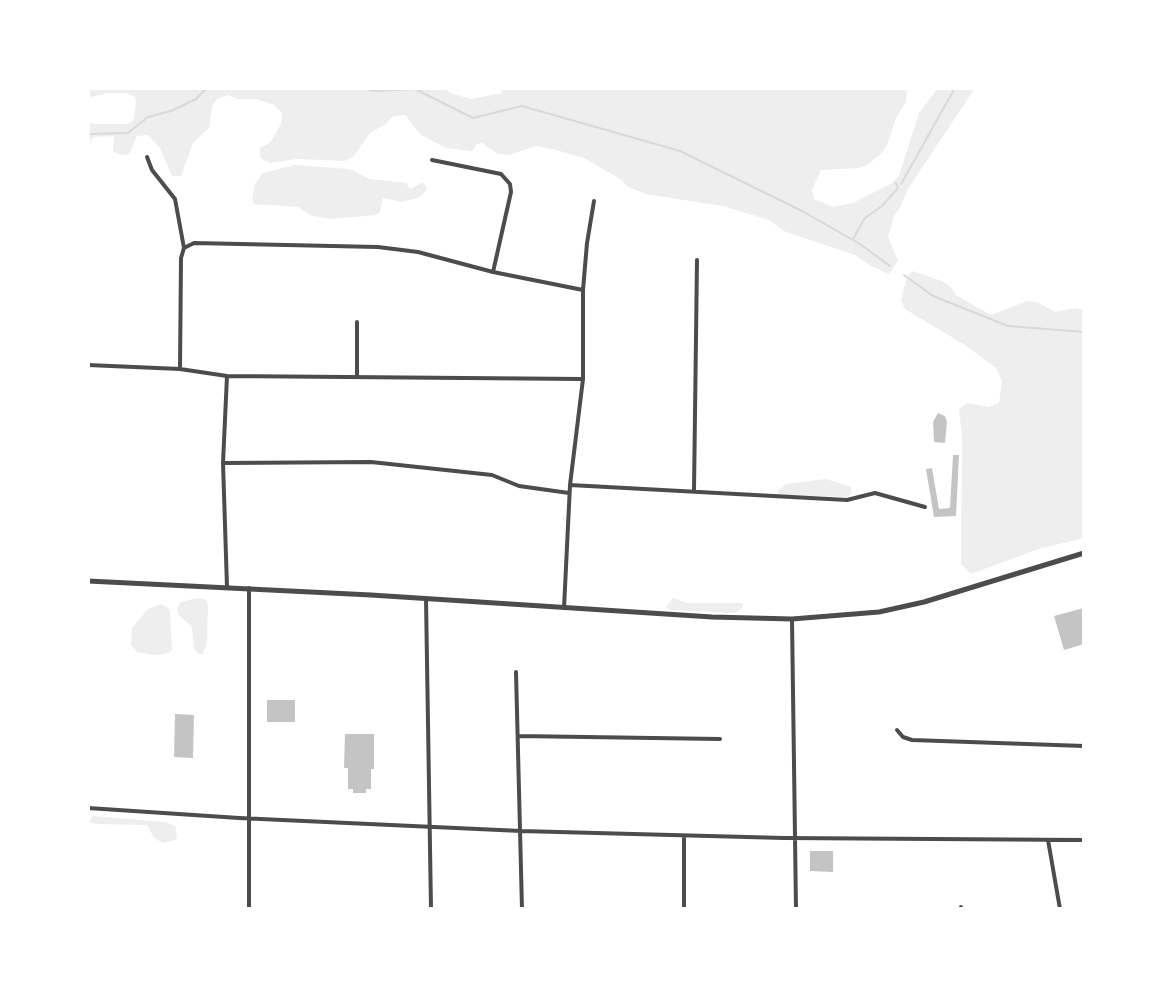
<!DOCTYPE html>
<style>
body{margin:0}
#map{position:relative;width:1172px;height:997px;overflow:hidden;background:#fff;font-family:"Work Sans",sans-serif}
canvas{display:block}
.frame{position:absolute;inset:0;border:90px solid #fff;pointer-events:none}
</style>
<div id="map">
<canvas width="1172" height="997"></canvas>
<div class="frame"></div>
</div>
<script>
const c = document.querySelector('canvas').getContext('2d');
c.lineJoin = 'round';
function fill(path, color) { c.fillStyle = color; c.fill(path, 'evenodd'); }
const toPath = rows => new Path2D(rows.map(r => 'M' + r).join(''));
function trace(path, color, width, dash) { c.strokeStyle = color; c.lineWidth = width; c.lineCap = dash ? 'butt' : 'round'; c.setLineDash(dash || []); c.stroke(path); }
fill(toPath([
 [88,88,442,88,453,94,471,99,502,93,501,88,907,88,906,102,896,118,887,145,882,153,867,165,858,168,821,170,812,190,814,199,833,207,853,203,892,183,899,176,919,113,938,88,975,88,908,189,900,208,894,216,888,237,898,261,889,274,871,266,855,255,786,232,769,220,723,206,645,194,627,186,620,179,584,158,556,150,536,146,509,155,498,154,482,143,477,144,472,151,446,148,421,135,405,115,393,116,386,124,370,133,354,156,345,161,297,159,270,163,260,158,260,148,270,143,281,124,282,113,274,105,256,99,237,99,228,95,217,99,212,106,209,128,193,143,181,176,172,176,160,148,148,135,137,136,129,154,121,155,113,151,114,136,93,137,88,147,88,121,94,124,128,124,134,120,136,102,135,97,126,93,107,93,88,98],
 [294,165,350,169,369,179,406,183,410,189,423,182,427,190,420,197,402,202,383,198,380,212,376,215,330,219,310,215,298,207,254,204,252,200,255,184,263,173],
 [912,271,942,281,950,286,956,295,991,315,1027,301,1037,302,1055,312,1076,308,1084,310,1084,538,1038,549,971,574,961,564,962,438,959,409,967,403,989,407,999,403,1002,381,996,368,965,345,905,309,901,300,906,280],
 [826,479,851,487,851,495,846,497,779,495,778,491,786,484],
 [198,598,207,600,208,605,207,644,202,655,198,654,194,649,192,627,178,614,177,609,181,602],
 [673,598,687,603,742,603,743,607,735,613,670,610,666,607],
 [161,604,168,608,170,612,172,650,168,653,155,655,137,652,131,645,132,628,148,609],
 [92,816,166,822,175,826,177,836,175,840,163,843,154,838,147,825,96,824,90,822]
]), '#eee');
trace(toPath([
 [365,88,373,91,415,89,473,118,522,106,680,151,802,211,860,244,890,266],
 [88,134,128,133,148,117,171,111,196,99,207,88],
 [901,184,955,88],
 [853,239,865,218,882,206,898,188,896,183],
 [904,275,933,296,1008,326,1084,332]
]), '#d9d9d9', 2);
fill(toPath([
 [938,413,945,416,947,422,945,443,934,442,933,422],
 [953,455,959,455,956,516,934,517,926,469,932,468,939,509,950,508],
 [1084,608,1084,644,1064,650,1054,616],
 [267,700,295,700,295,722,267,722],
 [175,714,194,715,193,758,174,757],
 [345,734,374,734,374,769,371,769,371,789,366,789,366,793,353,793,353,789,348,789,348,768,344,768],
 [810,851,833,851,833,872,810,871]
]), '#c4c4c4');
trace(toPath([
 [147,157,152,170,175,199,184,248],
 [432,160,501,174,510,184,511,192,493,272],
 [357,322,357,377],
 [88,365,180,369,227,376,583,379],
 [180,369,181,258,184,248,194,243,378,247,418,252,493,272,583,290],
 [227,376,223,463,227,587],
 [223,463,371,462,492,475,519,486,569,493],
 [570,485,847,500,875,493,925,507],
 [694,490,697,260],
 [249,588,249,909],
 [426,599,431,909],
 [564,608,570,485,583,379,583,290,587,243,594,201],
 [792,619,796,909],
 [516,672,522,909],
 [897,730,903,737,912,740,1084,746],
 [519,736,720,739],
 [88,808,239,818,521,831,784,838,1084,840],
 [1048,840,1060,909],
 [961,907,961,909],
 [684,909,684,836]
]), '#4c4c4c', 4);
trace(toPath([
 [88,581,371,595,712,617,792,619,879,612,924,602,1084,553]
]), '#4c4c4c', 5);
</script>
